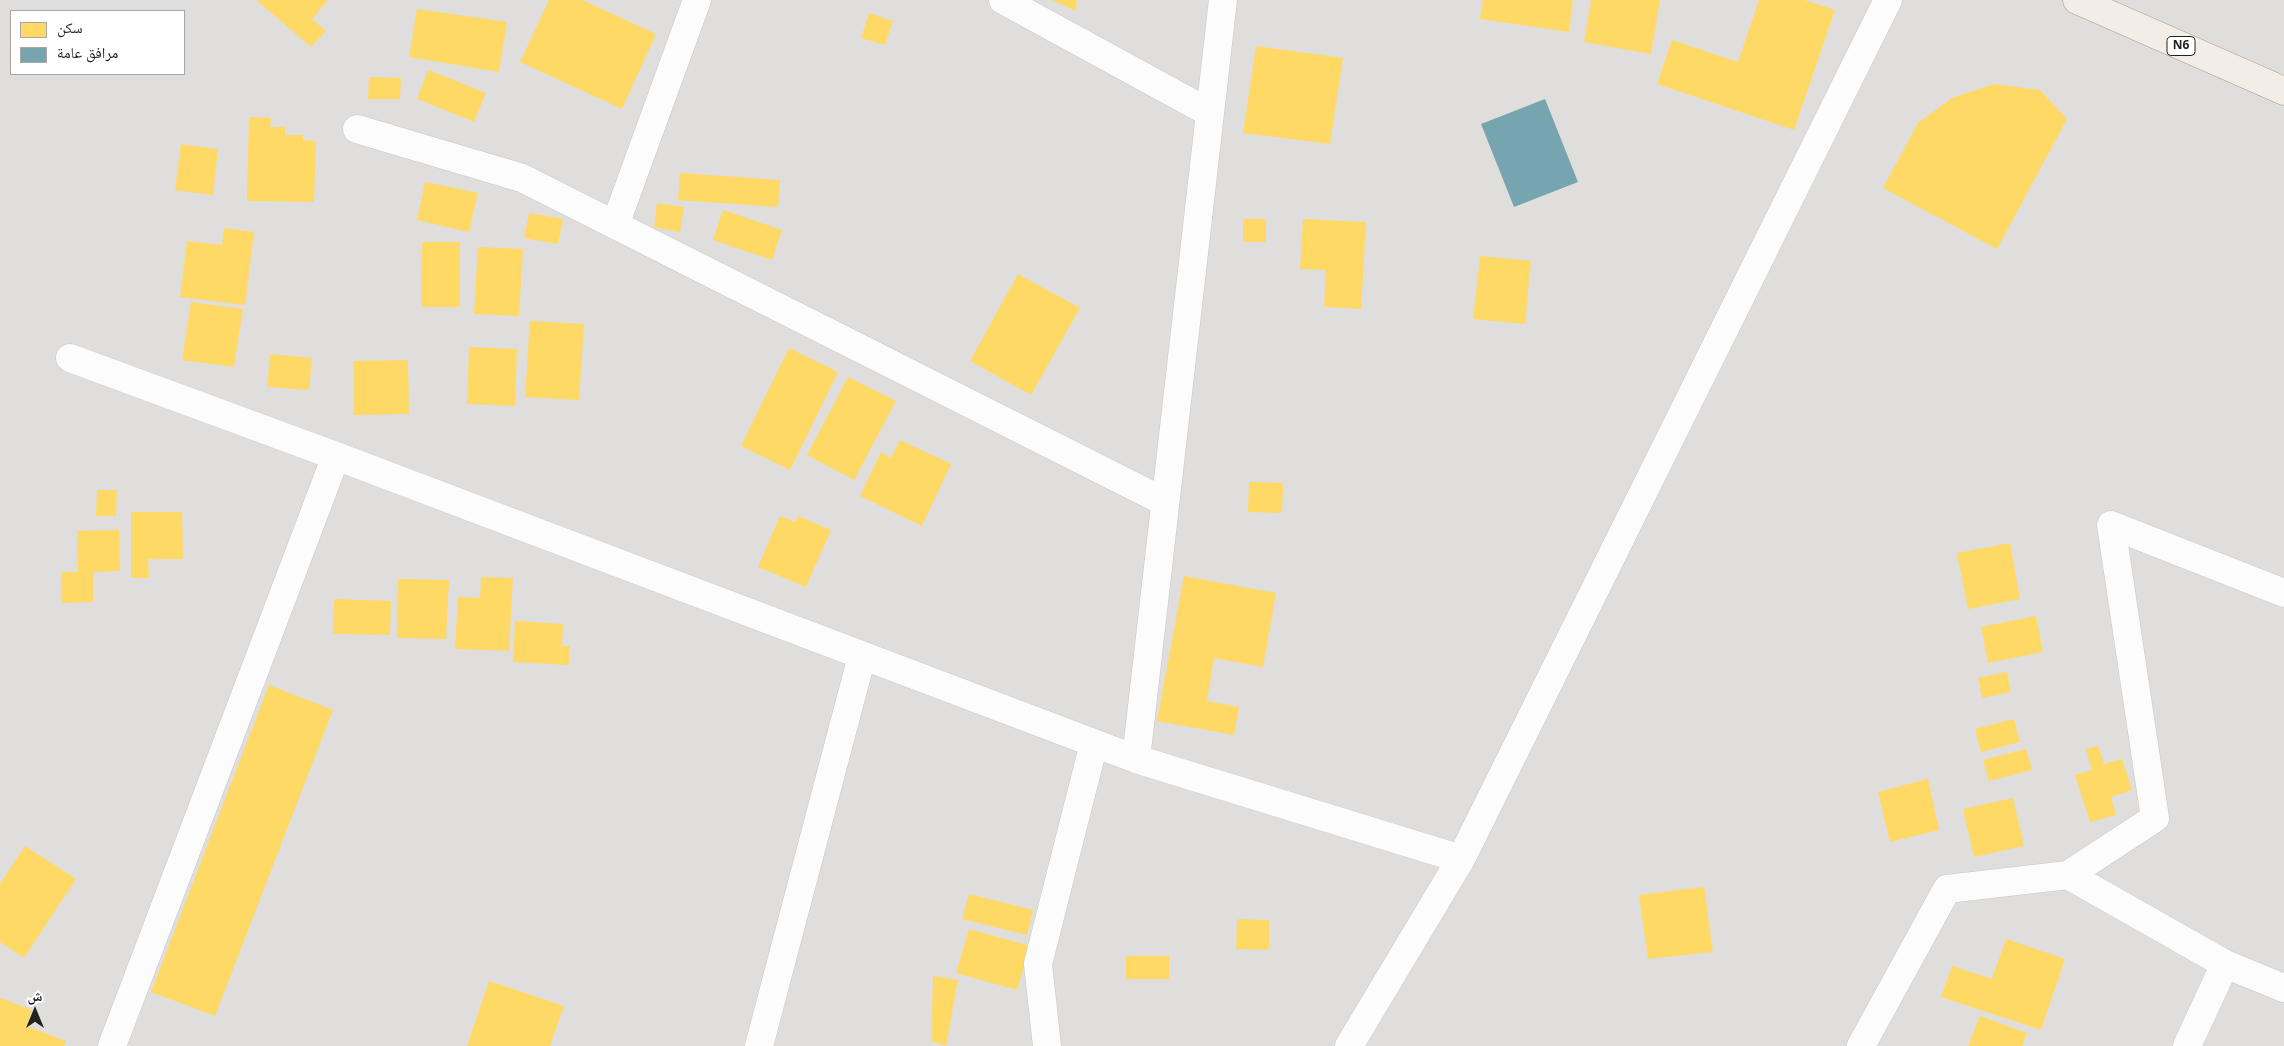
<!DOCTYPE html>
<meta charset="utf-8">
<style>
body{margin:0}
#map{position:relative;width:2284px;height:1046px;overflow:hidden;background:#f0eeeb;font-family:"Open Sans","Noto Naskh Arabic",sans-serif}
canvas{display:block}
.legend{position:absolute;left:10px;top:10px;width:175px;height:65px;box-sizing:border-box;background:#fff;border:1px solid #a7a7a7;margin:0;padding:6px 9px;list-style:none;font-size:15px;color:#222}
.legend li{display:flex;align-items:center;gap:10px;height:25px}
.legend b{width:25px;border:1px solid #a7a7a7}
.north{position:absolute;left:10px;top:986px;width:50px;height:50px;-webkit-text-stroke:4px #fff;paint-order:stroke;rotate:0deg;font-size:14px;font-weight:700;line-height:20px;text-align:center;color:#222}
.north::after{content:'';display:block;margin:auto;width:18px;height:22px;background:#222;clip-path:polygon(50% 0,100% 100%,50% 72%,0 100%)}
</style>
<div id="map">
<canvas width="2284" height="1046"></canvas>
<ul class="legend">
<li><b style="height:14px;background:#ffd966"></b>سكن</li>
<li><b style="height:14px;background:#76a5af"></b>مرافق عامة</li>
</ul>
<div class="north">ش</div>
</div>
<script>
const c = document.querySelector('canvas').getContext('2d');
c.lineJoin = 'round';
function fill(path, color) { c.fillStyle = color; c.fill(path, 'evenodd'); }
const toPath = rows => new Path2D(rows.map(r => 'M' + r).join(''));
function trace(path, color, width, dash) { c.strokeStyle = color; c.lineWidth = width; c.lineCap = dash ? 'butt' : 'round'; c.setLineDash(dash || []); c.stroke(path); }
function label(font, color, halo, rows, align = 'center') {
  c.font = font + ' "Open Sans",sans-serif'; c.lineWidth = 5; c.setLineDash([]); c.textBaseline = 'middle'; c.strokeStyle = halo; c.fillStyle = color; for (const [text, x, y, turn = 0] of rows) {
    c.save(); c.translate(x, y); c.rotate((+turn || 0) * Math.PI / 180); c.textAlign = isNaN(turn) ? turn : align; if (halo) c.strokeText(text, 0, 0); c.fillText(text, 0, 0); c.restore();
  }
}
fill(toPath([
 [0,0,2284,0,2284,1046,0,1046],
 [11,11,184,11,184,74,11,74]
]), '#dfdedc');
fill(toPath([
 [256,0,328,0,312,19,326,31,311,47],
 [549,0,582,0,656,34,622,109,520,62],
 [1052,0,1077,0,1076,11],
 [1483,0,1573,0,1569,32,1480,19],
 [1591,0,1660,0,1651,54,1584,42],
 [1759,0,1804,0,1835,10,1794,130,1657,84,1672,40,1738,62],
 [417,9,507,22,499,72,409,57],
 [869,13,893,21,885,45,861,38],
 [1256,46,1343,58,1330,144,1243,133],
 [428,70,486,93,474,122,417,99],
 [369,77,401,78,400,99,368,99],
 [1994,84,2040,90,2067,119,1997,249,1883,188,1918,123,1952,98],
 [249,117,271,118,270,127,285,127,285,135,303,135,303,140,316,141,314,202,247,201],
 [181,144,218,149,213,195,175,190],
 [680,173,780,180,778,207,678,200],
 [425,182,478,193,469,232,417,220],
 [657,203,684,207,680,232,654,227],
 [723,210,782,230,772,260,713,240],
 [529,213,563,219,558,244,524,238],
 [1243,219,1266,219,1266,242,1243,242],
 [1303,219,1366,222,1361,309,1324,307,1326,270,1300,269],
 [224,228,254,232,245,305,180,297,187,241,222,245],
 [422,242,460,242,460,307,421,307],
 [478,247,523,249,519,316,474,314],
 [1480,256,1531,261,1525,324,1473,319],
 [1018,274,1080,308,1031,395,970,361],
 [191,302,243,309,234,367,182,360],
 [530,321,584,324,579,400,525,397],
 [469,347,517,349,515,406,467,404],
 [789,348,838,372,790,470,741,446],
 [270,354,312,358,309,390,267,387],
 [408,360,409,414,354,415,354,361],
 [848,377,896,401,854,480,807,455],
 [900,440,951,464,922,526,860,496,881,452,891,458],
 [1249,482,1283,483,1282,513,1248,512],
 [97,490,117,490,116,516,96,516],
 [131,512,182,512,183,559,148,559,149,578,131,578],
 [780,516,795,522,798,516,831,530,806,587,758,567],
 [119,530,120,571,93,572,93,602,62,603,61,572,78,572,77,531],
 [2010,543,2020,599,1968,609,1957,553],
 [1184,576,1276,593,1263,667,1214,658,1207,701,1239,707,1234,735,1157,721],
 [481,577,513,578,509,651,455,649,458,597,480,598],
 [398,579,449,580,446,639,397,638],
 [334,599,391,601,390,635,333,634],
 [2036,616,2043,652,1988,663,1981,627],
 [515,621,563,624,562,646,570,646,569,665,513,662],
 [2007,672,2011,692,1982,698,1978,678],
 [269,685,333,710,215,1016,151,992],
 [2014,719,2020,742,1981,752,1975,729],
 [2098,746,2104,764,2122,759,2132,790,2111,797,2116,815,2090,822,2075,775,2092,770,2086,749],
 [2026,749,2032,770,1989,781,1983,760],
 [1928,779,1939,830,1890,842,1878,792],
 [2013,798,2024,846,1974,857,1963,809],
 [25,846,76,879,24,958,0,942,0,884],
 [1704,887,1713,952,1648,959,1639,895],
 [969,894,1033,910,1027,935,962,919],
 [1237,919,1269,920,1269,950,1236,949],
 [969,929,1030,946,1017,990,956,973],
 [2006,939,2065,959,2041,1030,1941,997,1952,966,1992,979],
 [1126,956,1169,956,1169,979,1126,979],
 [933,976,958,980,946,1046,931,1041],
 [489,981,564,1006,550,1046,467,1046],
 [0,998,32,1010,27,1026,66,1041,64,1046,0,1046],
 [1980,1016,2027,1033,2022,1046,1968,1046]
]), '#ffd966');
fill(toPath([
 [1545,99,1578,182,1514,207,1481,124]
]), '#76a5af');
const minor = toPath([
 [1003,0,1210,113],
 [357,129,522,178,1165,502],
 [615,225,697,0],
 [70,358,336,456,1136,759,1223,0],
 [2111,525,2284,593],
 [1136,759,1461,859],
 [2068,875,2155,818,2111,525],
 [112,1046,336,456],
 [759,1046,862,656],
 [1047,1046,1038,964,1094,743],
 [1349,1046,1461,859,1888,0],
 [1861,1046,1947,889,2068,875,2225,964,2284,988],
 [2187,1046,2225,964]
]);
const major = toPath([
 [2077,0,2284,91]
]);
trace(minor, '#c9c8c7', 29);
trace(major, '#a79c86', 29);
trace(minor, '#fdfcfc', 28);
trace(major, '#f3ede7', 28);
for (const [x, y, w] of [
 [2181,46,28]
]) { const box = new Path2D(); box.roundRect(x - w / 2, y - 9.5, w, 19, 4); c.fillStyle = '#fff'; c.fill(box); trace(box, '#222', 1); }
label('bold 12px', '#222', null, [
 ["N6",2181,46]
]);
</script>
